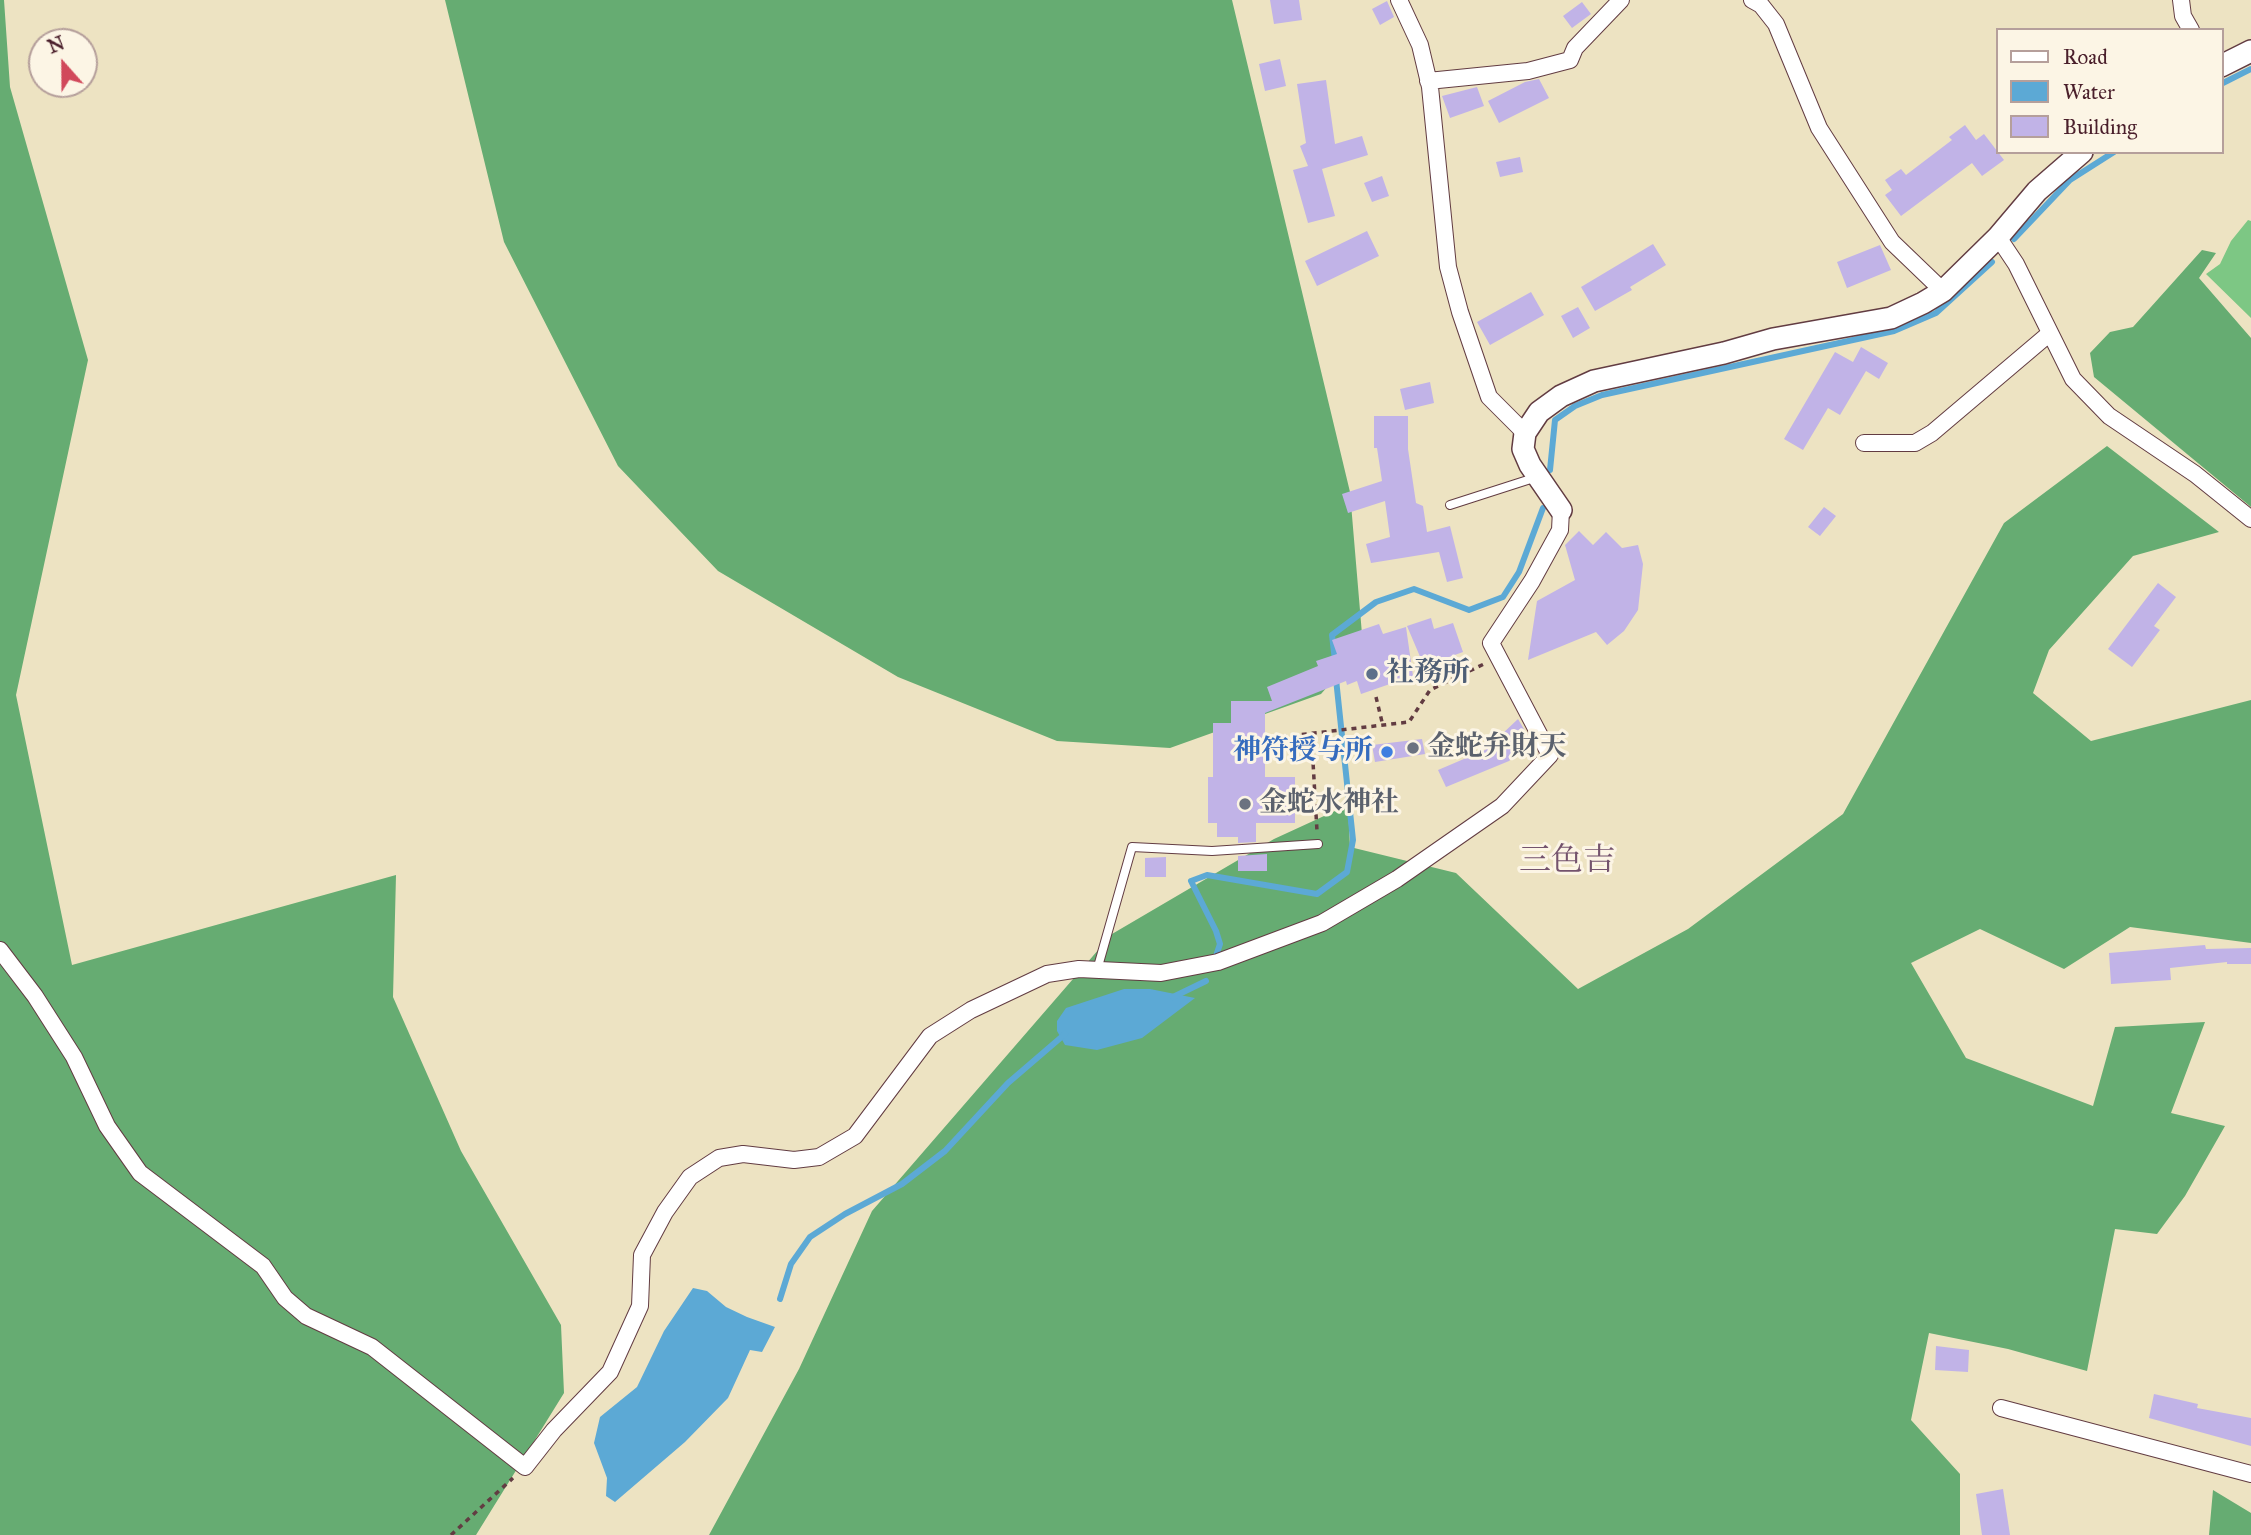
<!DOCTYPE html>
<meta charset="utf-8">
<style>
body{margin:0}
#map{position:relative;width:2251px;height:1535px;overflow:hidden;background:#ede3c2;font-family:"IM FELL Great Primer",serif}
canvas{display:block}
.legend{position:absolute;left:1996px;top:28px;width:228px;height:126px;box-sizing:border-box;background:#fcf5e5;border:2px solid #b59f9b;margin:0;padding:9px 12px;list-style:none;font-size:21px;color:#4a1f2b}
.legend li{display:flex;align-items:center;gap:14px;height:35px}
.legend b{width:35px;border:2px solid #b59f9b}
.north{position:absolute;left:28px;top:28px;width:70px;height:70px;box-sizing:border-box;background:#fcf5e5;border:2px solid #b59f9b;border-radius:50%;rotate:339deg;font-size:19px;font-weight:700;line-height:28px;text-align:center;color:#4a1f2b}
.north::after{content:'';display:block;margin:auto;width:24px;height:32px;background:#d1495b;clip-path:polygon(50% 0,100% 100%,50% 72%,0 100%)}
</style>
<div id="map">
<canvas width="2251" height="1535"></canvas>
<ul class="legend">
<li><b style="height:9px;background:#fff"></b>Road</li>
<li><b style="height:19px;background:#5ca9d5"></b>Water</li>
<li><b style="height:19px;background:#c1b3e7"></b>Building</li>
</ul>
<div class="north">N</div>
</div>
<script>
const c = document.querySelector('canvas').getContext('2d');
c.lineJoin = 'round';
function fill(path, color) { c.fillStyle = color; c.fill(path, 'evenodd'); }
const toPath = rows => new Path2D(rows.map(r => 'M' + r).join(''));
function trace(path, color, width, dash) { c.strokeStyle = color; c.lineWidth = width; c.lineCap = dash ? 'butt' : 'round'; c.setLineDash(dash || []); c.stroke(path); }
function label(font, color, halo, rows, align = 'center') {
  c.font = font + ' "IM FELL Great Primer","Noto Serif JP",serif'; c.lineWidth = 6; c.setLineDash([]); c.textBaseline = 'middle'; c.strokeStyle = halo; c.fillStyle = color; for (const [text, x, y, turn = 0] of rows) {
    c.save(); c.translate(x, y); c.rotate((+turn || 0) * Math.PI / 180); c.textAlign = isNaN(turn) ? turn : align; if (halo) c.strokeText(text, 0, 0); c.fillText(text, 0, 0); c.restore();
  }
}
fill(toPath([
 [2248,220,2251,221,2251,318,2206,274,2220,264,2231,241]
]), '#7dc784');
fill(toPath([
 [0,0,4,0,10,87,88,360,16,695,72,965,396,875,393,997,461,1151,561,1325,564,1393,476,1535,0,1535],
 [445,0,1232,0,1350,492,1363,646,1321,694,1170,748,1057,741,898,677,718,571,618,466,504,242],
 [2202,250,2216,253,2199,278,2251,338,2251,507,2094,377,2090,353,2110,332,2133,327],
 [2107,446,2219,532,2133,556,2049,650,2033,693,2091,741,2251,700,2251,943,2130,927,2064,969,1980,929,1911,963,1966,1058,2093,1106,2115,1027,2205,1022,2171,1113,2225,1126,2185,1196,2157,1234,2115,1229,2087,1371,2008,1349,1929,1333,1911,1420,1960,1474,1960,1535,709,1535,799,1369,872,1211,1112,934,1274,839,1348,805,1350,847,1456,873,1578,989,1688,929,1843,814,2004,523],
 [2213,1490,2251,1513,2251,1535,2209,1535]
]), '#66ac72');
fill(toPath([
 [1124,989,1150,989,1195,998,1142,1038,1097,1050,1065,1045,1057,1031,1057,1021,1066,1008],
 [693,1288,707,1291,726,1307,747,1317,775,1327,762,1352,750,1350,728,1398,685,1442,615,1502,606,1496,607,1478,594,1443,600,1417,637,1387,664,1331]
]), '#5ca9d5');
trace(toPath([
 [2221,84,2251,69],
 [2014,239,2070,180,2114,152],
 [1550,470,1555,420,1575,406,1602,395,1894,331,1936,313,1992,262],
 [1335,661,1332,635,1376,602,1414,589,1469,610,1503,597,1519,572,1543,508],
 [1216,956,1220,944,1216,931,1191,881,1207,875,1317,894,1347,872,1353,840,1336,679],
 [1173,997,1206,981],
 [780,1299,791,1264,810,1237,845,1214,902,1184,945,1151,1008,1083,1065,1034]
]), '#5ca9d5', 6);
fill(toPath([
 [1270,0,1299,0,1302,20,1274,24],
 [1387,1,1394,17,1380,25,1372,9],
 [1582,2,1591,14,1572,28,1563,16],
 [1280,59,1286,86,1265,91,1259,64],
 [1539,79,1549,98,1499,123,1488,101,1525,82],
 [1326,80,1335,144,1362,136,1368,155,1322,169,1335,216,1308,223,1293,170,1308,166,1300,146,1306,143,1297,84],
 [1477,87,1484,106,1450,118,1442,96],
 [1965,125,1976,140,1984,134,2004,160,1982,176,1972,163,1901,216,1885,195,1892,190,1885,180,1901,169,1906,175,1952,140,1949,137],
 [1520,157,1523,172,1500,177,1496,162],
 [1382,176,1389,196,1372,202,1364,183],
 [1367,231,1379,256,1317,286,1305,261],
 [1653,244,1666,265,1630,287,1632,290,1595,311,1581,287],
 [1880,245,1891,270,1847,288,1837,262],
 [1531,292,1544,315,1490,345,1477,322],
 [1578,307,1590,328,1573,338,1561,316],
 [1861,347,1888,363,1879,379,1866,371,1840,415,1828,408,1803,450,1784,439,1835,352,1853,362],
 [1430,382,1434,403,1405,410,1400,389],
 [1374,416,1408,416,1408,449,1416,503,1423,506,1427,532,1450,526,1463,578,1447,582,1439,552,1371,563,1366,544,1390,537,1385,501,1348,513,1342,494,1382,481,1377,448,1374,448],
 [1824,507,1836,516,1820,536,1808,527],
 [1579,531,1593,545,1606,532,1622,548,1638,545,1643,564,1638,610,1624,631,1607,645,1596,632,1528,660,1537,601,1575,580,1565,545],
 [2158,583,2176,597,2154,626,2160,630,2132,667,2108,649],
 [1431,618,1434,629,1453,623,1463,652,1424,666,1407,626],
 [1379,624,1383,634,1406,627,1413,676,1361,694,1357,681,1347,685,1346,681,1265,713,1265,777,1295,777,1295,823,1256,823,1256,842,1238,843,1238,837,1217,837,1217,823,1208,823,1208,777,1213,777,1213,723,1231,723,1231,701,1272,701,1267,687,1318,666,1316,661,1337,654,1332,640],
 [1518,719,1531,741,1509,761,1446,787,1438,770,1485,750],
 [1422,739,1425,754,1375,762,1372,745],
 [1267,854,1267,871,1238,871,1238,856],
 [1166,857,1166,877,1145,877,1145,858],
 [2205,945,2206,949,2251,948,2251,964,2227,964,2227,962,2170,968,2171,980,2111,984,2109,953],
 [1936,1346,1969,1350,1968,1372,1935,1370],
 [2154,1394,2198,1404,2197,1408,2251,1418,2251,1446,2149,1418],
 [2003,1489,2010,1535,1982,1535,1976,1494]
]), '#c1b3e7');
const lane = toPath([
 [1450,505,1537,477],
 [1097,970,1132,847,1212,851,1318,844]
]);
const street = toPath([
 [1399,0,1420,45,1430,87,1448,267,1460,312,1489,397,1525,433],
 [1752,0,1761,5,1776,24,1819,128,1892,242,1943,291],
 [2181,0,2183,16,2191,30],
 [1428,81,1528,71,1570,60,1575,48,1621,0],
 [1998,237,2016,264,2073,379,2109,416,2195,474,2251,519],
 [1864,443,1915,443,1932,433,2050,333],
 [0,950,35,996,74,1057,107,1126,140,1173,263,1266,285,1298,306,1316,372,1347,525,1467,554,1430,610,1372,640,1306,642,1255,665,1212,690,1177,719,1158,743,1154,794,1160,819,1157,855,1136,930,1036,971,1010,1047,974,1079,969,1161,973,1218,962,1322,923,1397,879,1502,806,1550,755,1491,643,1532,581,1560,530,1561,510],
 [2001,1408,2251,1474]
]);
const secondary = toPath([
 [2221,66,2251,51],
 [1561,510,1530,465,1523,449,1525,433,1539,412,1561,396,1594,381,1724,353,1773,339,1891,318,1923,303,1943,291,1998,237,2037,191,2082,152]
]);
trace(lane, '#623c42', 10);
trace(street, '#623c42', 18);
trace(secondary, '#623c42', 24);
trace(toPath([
 [1376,697,1383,726],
 [1304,736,1313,762,1317,831],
 [1272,738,1409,722,1430,690,1484,664],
 [451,1535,513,1478]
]), '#623c42', 3.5, [5, 5]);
trace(lane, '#fff', 8);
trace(street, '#fff', 16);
trace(secondary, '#fff', 21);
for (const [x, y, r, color] of [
 [1372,674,7,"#5c6f8a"],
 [1413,748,7,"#6b7280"],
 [1387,752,7,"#3f7fe0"],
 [1245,804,7,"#6b7280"]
]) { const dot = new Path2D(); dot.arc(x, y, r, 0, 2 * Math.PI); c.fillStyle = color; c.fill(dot); trace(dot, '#fcf5e5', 2.5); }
label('bold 28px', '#4e5e75', '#fcf5e5', [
 ["社務所",1386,674]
], 'left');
label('bold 28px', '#5b616d', '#fcf5e5', [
 ["金蛇弁財天",1427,748],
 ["金蛇水神社",1259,804]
], 'left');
label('bold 28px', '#366cbe', '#fcf5e5', [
 ["神符授与所",1373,752]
], 'right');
label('32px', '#74536d', '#fcf5e5', [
 ["三色吉",1567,862]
]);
</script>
